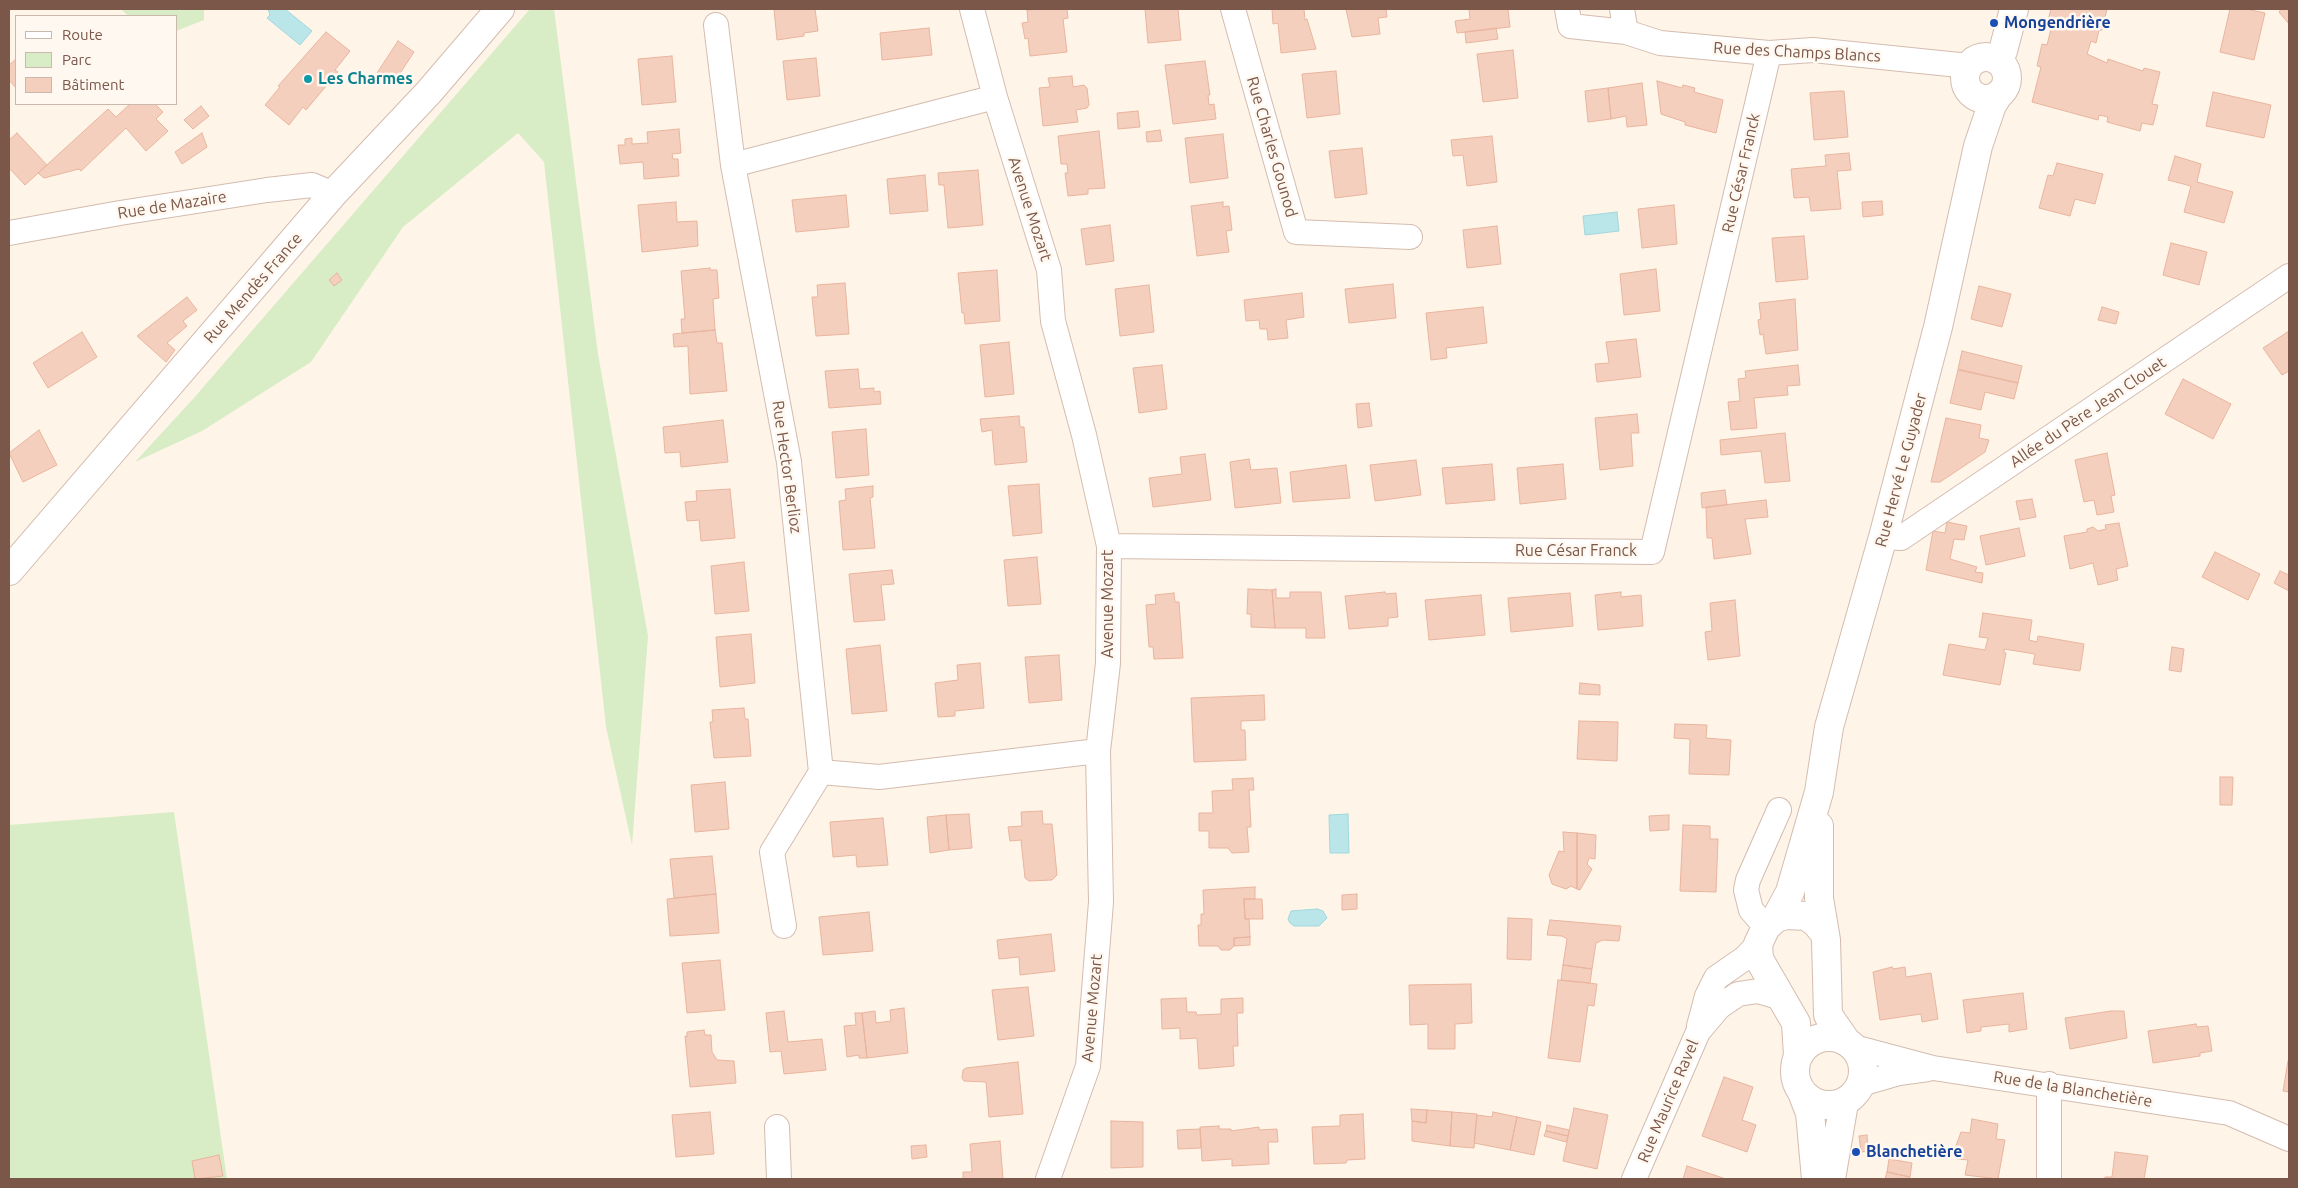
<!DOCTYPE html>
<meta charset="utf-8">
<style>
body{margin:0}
#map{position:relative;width:2298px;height:1188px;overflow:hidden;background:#fef4e8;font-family:Ubuntu,sans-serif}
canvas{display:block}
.frame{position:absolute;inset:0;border:10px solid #7a5749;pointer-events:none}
.legend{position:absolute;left:15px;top:15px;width:162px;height:90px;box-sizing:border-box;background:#fff8f0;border:1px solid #cab8ad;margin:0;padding:6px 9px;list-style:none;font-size:15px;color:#7a5749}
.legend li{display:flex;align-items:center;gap:10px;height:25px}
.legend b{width:25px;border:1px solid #cab8ad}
</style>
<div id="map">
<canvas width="2298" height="1188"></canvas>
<div class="frame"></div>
<ul class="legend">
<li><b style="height:6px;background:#fff"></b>Route</li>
<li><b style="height:14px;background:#d8edc5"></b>Parc</li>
<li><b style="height:14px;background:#f5cfbe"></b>Bâtiment</li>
</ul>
</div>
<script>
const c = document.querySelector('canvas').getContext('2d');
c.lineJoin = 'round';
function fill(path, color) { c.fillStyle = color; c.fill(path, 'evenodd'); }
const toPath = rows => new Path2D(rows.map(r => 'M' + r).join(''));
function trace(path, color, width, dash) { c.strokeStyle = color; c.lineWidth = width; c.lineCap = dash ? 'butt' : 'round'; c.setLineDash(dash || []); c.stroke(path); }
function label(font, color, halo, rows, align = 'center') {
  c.font = font + ' Ubuntu,sans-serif'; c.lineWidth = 5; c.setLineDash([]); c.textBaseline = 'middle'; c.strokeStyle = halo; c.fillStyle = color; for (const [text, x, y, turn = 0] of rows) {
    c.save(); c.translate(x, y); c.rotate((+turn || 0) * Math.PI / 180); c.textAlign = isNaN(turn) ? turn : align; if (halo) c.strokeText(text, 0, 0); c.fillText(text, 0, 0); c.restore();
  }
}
fill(toPath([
 [121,9,204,9,204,20,176,31,176,16,128,16],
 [530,9,554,9,598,354,648,636,632,845,606,727,544,162,518,133,403,227,311,362,202,431,135,462,193,399],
 [174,812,227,1179,9,1179,9,825]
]), '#d8edc5');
const water = toPath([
 [268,9,285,9,312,31,300,45,267,18,270,15,268,9],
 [1617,212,1619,231,1585,235,1583,216,1617,212],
 [1348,814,1349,853,1330,853,1329,815,1348,814],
 [1317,909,1323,911,1327,918,1319,926,1294,926,1290,923,1288,919,1291,911,1317,909]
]);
fill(water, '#bae6e9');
trace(water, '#a0d7dc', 1);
const building = toPath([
 [774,9,815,9,818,31,804,33,804,36,777,40,774,9],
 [1040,9,1067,9,1068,18,1063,19,1067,52,1030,56,1028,38,1025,39,1022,23,1028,22,1027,10,1040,9],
 [1145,9,1178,9,1181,40,1148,43,1145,9],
 [1272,9,1304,9,1305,20,1307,19,1316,49,1281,53,1278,23,1273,24,1272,9],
 [1346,9,1386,9,1387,17,1378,18,1380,34,1352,37,1346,9],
 [1469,9,1508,9,1510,27,1457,33,1455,21,1470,19,1469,9],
 [2051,9,2107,9,2102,30,2099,30,2096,43,2091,41,2087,54,2107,63,2108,59,2143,71,2144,68,2160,72,2152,104,2158,105,2153,125,2142,123,2140,131,2107,122,2108,117,2099,115,2098,120,2032,102,2041,67,2037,66,2042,44,2047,45,2053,21,2048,20,2051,9],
 [2230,9,2246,9,2265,13,2254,60,2220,52,2230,9],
 [2281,9,2289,9,2289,24,2279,12,2281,9],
 [929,28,932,55,882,60,880,33,929,28],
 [1496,28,1498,39,1466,43,1465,32,1496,28],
 [326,32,350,51,335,70,338,72,306,110,303,107,289,125,265,105,280,87,278,86,326,32],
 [398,41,414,52,393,84,377,73,398,41],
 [1513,50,1518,98,1483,102,1477,54,1513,50],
 [672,56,676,102,642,105,638,59,672,56],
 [816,58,820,96,787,100,783,61,816,58],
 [16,59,16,88,9,80,9,65,16,59],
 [1205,61,1210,95,1208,95,1209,105,1214,104,1216,119,1173,124,1165,65,1205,61],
 [1336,71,1340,114,1307,118,1302,74,1336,71],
 [1072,76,1073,87,1084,85,1087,88,1089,105,1087,108,1076,110,1078,122,1043,126,1039,88,1050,87,1048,78,1072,76],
 [1657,81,1682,88,1683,85,1695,88,1694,92,1723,100,1716,133,1685,125,1685,122,1661,114,1657,81],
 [1642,83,1647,125,1627,127,1626,116,1611,119,1608,88,1642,83],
 [1608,88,1611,119,1588,122,1585,91,1608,88],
 [1840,91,1844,91,1848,137,1814,140,1810,93,1840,91],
 [2213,92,2271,105,2264,138,2206,126,2213,92],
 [130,104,155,104,163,112,156,119,168,131,146,151,126,128,81,171,79,169,44,178,38,173,108,109,116,117,130,104],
 [201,106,209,116,193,129,184,120,201,106],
 [1138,111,1140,127,1118,129,1117,113,1138,111],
 [679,129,681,153,672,154,673,159,678,159,679,176,644,179,643,162,620,164,618,145,625,145,625,139,632,138,632,144,648,143,647,132,679,129],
 [1160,130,1162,141,1147,142,1146,132,1160,130],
 [1099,131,1105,188,1088,189,1088,194,1068,196,1065,173,1068,173,1067,164,1061,164,1058,136,1099,131],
 [17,133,47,165,25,185,9,168,9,140,17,133],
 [202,133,207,147,182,164,175,152,202,133],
 [1223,134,1228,178,1190,183,1185,138,1223,134],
 [1492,136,1497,182,1467,186,1463,155,1453,156,1451,140,1492,136],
 [1362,148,1367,194,1335,198,1329,151,1362,148],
 [1849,153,1851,170,1837,171,1841,209,1811,211,1809,197,1794,198,1791,169,1826,166,1825,155,1849,153],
 [2175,156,2201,164,2197,182,2233,192,2224,223,2184,212,2191,186,2168,180,2175,156],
 [2057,163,2103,174,2095,204,2075,199,2070,216,2039,208,2048,175,2053,176,2057,163],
 [978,170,983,225,948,228,944,185,939,185,938,173,978,170],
 [925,175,928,211,890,214,887,179,925,175],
 [846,195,849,227,796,232,792,200,846,195],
 [1882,201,1883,215,1863,217,1862,202,1882,201],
 [676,202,677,222,697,221,698,246,642,252,638,205,676,202],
 [1223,202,1223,207,1229,206,1232,230,1226,231,1229,252,1197,256,1191,206,1223,202],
 [1674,205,1677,244,1642,248,1638,209,1674,205],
 [1110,225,1114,261,1086,265,1081,229,1110,225],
 [1497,226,1501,264,1467,268,1463,230,1497,226],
 [1804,236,1808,279,1776,282,1772,238,1804,236],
 [2171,243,2207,252,2199,285,2163,275,2171,243],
 [710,268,710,270,717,270,719,298,713,299,715,330,682,333,681,319,685,319,681,271,710,268],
 [1656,269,1660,311,1624,315,1620,274,1656,269],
 [997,270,1000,321,965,324,964,313,962,313,958,273,997,270],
 [337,273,342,280,334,286,329,280,337,273],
 [845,283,849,334,816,336,812,297,818,297,817,285,845,283],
 [1393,284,1396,318,1349,323,1345,289,1393,284],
 [1149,285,1154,332,1120,336,1115,289,1149,285],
 [1979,286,2011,294,2002,327,1971,319,1979,286],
 [1302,293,1304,317,1286,320,1288,338,1268,340,1267,329,1260,329,1259,320,1246,321,1244,300,1302,293],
 [187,297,197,310,183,321,187,326,167,343,175,350,166,362,137,336,187,297],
 [1795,299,1798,350,1766,354,1763,334,1760,335,1758,320,1761,319,1759,303,1795,299],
 [1483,307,1487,343,1446,348,1447,358,1431,360,1426,313,1483,307],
 [2102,307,2119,312,2116,324,2098,320,2102,307],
 [715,330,717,343,722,343,727,391,690,394,688,346,674,347,673,334,715,330],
 [2289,331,2289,371,2282,375,2263,348,2289,331],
 [82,332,97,357,48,388,33,363,82,332],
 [1636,339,1641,377,1597,382,1595,364,1609,363,1606,342,1636,339],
 [1009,342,1014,394,985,397,980,345,1009,342],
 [1962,351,2022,366,2018,383,1958,369,1962,351],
 [1162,365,1167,409,1139,413,1133,368,1162,365],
 [1798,365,1800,385,1787,386,1788,395,1754,398,1757,428,1731,430,1728,402,1740,401,1738,379,1746,378,1745,371,1798,365],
 [858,369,860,389,874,388,874,392,880,391,881,404,829,408,825,371,858,369],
 [1958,370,2018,383,2014,399,1985,392,1981,410,1950,403,1958,370],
 [2183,379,2231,404,2213,439,2165,414,2183,379],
 [1369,403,1372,426,1358,428,1356,404,1369,403],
 [1637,414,1639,433,1631,433,1633,466,1600,470,1595,418,1637,414],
 [1019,416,1020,427,1024,427,1027,462,995,465,992,430,982,432,980,419,1019,416],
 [1946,418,1981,425,1979,438,1989,440,1985,452,1940,482,1931,482,1946,418],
 [723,420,728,462,681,467,680,452,665,453,663,427,723,420],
 [866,429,869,475,836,478,832,432,866,429],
 [39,430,57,465,23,482,9,453,39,430],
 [1785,433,1790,481,1765,483,1761,451,1721,455,1720,440,1785,433],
 [2107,453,2115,495,2111,496,2114,512,2097,515,2094,500,2084,502,2075,460,2107,453],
 [1205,454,1211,500,1153,507,1149,478,1182,474,1180,457,1205,454],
 [1249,459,1251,470,1277,468,1281,503,1235,508,1230,462,1249,459],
 [1416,460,1421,495,1375,501,1370,465,1416,460],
 [1492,464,1495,500,1446,504,1442,468,1492,464],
 [1563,464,1566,499,1520,504,1517,468,1563,464],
 [1346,465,1350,498,1293,502,1290,472,1346,465],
 [1039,484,1042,533,1013,536,1008,486,1039,484],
 [873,486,873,497,870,498,875,548,843,550,839,501,846,500,845,489,873,486],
 [730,489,735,538,701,541,699,520,687,521,685,502,697,501,696,491,730,489],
 [1725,490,1727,505,1702,508,1701,493,1725,490],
 [2032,499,2036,517,2020,520,2016,501,2032,499],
 [1766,500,1768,517,1745,519,1751,554,1714,559,1712,538,1707,538,1706,507,1766,500],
 [1947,522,1967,526,1964,540,1954,539,1950,559,1977,567,1975,572,1983,573,1982,583,1926,570,1933,531,1945,533,1947,522],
 [2119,523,2128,566,2116,569,2118,580,2098,585,2093,563,2070,569,2064,536,2087,532,2087,529,2093,527,2098,531,2106,529,2105,525,2119,523],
 [2019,528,2025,556,1986,565,1980,536,2019,528],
 [2215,552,2260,574,2248,600,2202,577,2215,552],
 [1037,557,1041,604,1008,606,1004,560,1037,557],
 [744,562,749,611,715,614,711,566,744,562],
 [892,570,894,584,881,585,885,620,854,622,849,574,892,570],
 [2280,571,2289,575,2289,591,2274,583,2280,571],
 [1248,589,1272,590,1275,628,1251,627,1251,614,1247,614,1248,589],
 [1276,589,1276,598,1290,598,1290,592,1321,592,1325,638,1306,638,1306,628,1275,628,1272,590,1276,589],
 [1385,592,1386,594,1396,593,1398,617,1388,618,1388,626,1349,629,1345,596,1385,592],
 [1621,592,1621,597,1641,595,1643,626,1598,630,1595,595,1621,592],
 [1174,593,1175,602,1179,602,1183,658,1154,659,1153,647,1149,647,1146,605,1156,604,1155,595,1174,593],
 [1570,593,1573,626,1511,632,1508,598,1570,593],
 [1481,595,1485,635,1429,640,1425,600,1481,595],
 [1735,600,1740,656,1708,660,1705,632,1712,631,1710,603,1735,600],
 [1983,613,2032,620,2029,640,2037,642,2038,636,2084,644,2080,671,2033,664,2035,654,2004,649,2004,653,2006,653,2000,685,1943,675,1949,644,1985,650,1988,638,1979,637,1983,613],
 [751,634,755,683,720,687,716,637,751,634],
 [880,645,887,711,852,714,846,649,880,645],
 [2172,647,2184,649,2181,672,2169,670,2172,647],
 [1059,655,1062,700,1029,703,1025,657,1059,655],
 [980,663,984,708,955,711,955,716,938,717,935,683,958,680,957,665,980,663],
 [1580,683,1600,685,1600,695,1579,694,1580,683],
 [1264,695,1265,720,1241,721,1241,730,1245,730,1246,760,1194,762,1191,698,1264,695],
 [744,708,745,719,748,719,751,756,714,758,710,722,713,722,712,710,744,708],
 [1579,721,1618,722,1617,761,1577,759,1579,721],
 [1675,724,1707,725,1706,738,1731,740,1729,775,1689,774,1690,739,1674,738,1675,724],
 [2220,777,2233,777,2232,805,2220,805,2220,777],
 [1253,778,1254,790,1249,790,1251,827,1247,827,1249,852,1232,853,1228,848,1209,848,1209,831,1199,831,1199,813,1213,813,1212,791,1233,790,1232,779,1253,778],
 [725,782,729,829,695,832,691,785,725,782],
 [1042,811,1043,824,1052,824,1057,875,1052,880,1029,881,1025,878,1021,840,1010,841,1008,827,1022,826,1021,812,1042,811],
 [969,814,972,848,949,850,946,815,969,814],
 [946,815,949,850,930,853,927,817,946,815],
 [1669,815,1669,830,1650,831,1649,816,1669,815],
 [883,818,888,865,857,867,856,855,833,857,830,822,883,818],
 [1683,825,1710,826,1710,839,1718,839,1716,892,1680,891,1683,825],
 [1563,832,1577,833,1577,889,1571,886,1566,889,1552,884,1549,875,1559,851,1564,852,1563,832],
 [1577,833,1596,835,1595,859,1589,858,1587,864,1592,869,1580,890,1577,889,1577,833],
 [712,856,716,894,674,898,670,859,712,856],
 [1255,887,1255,899,1244,899,1245,919,1249,919,1250,937,1234,938,1234,946,1230,950,1221,950,1218,946,1199,946,1198,925,1201,925,1201,914,1204,914,1203,890,1255,887],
 [716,894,719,933,670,936,667,899,716,894],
 [1357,894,1357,909,1342,910,1342,895,1357,894],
 [1244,899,1262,899,1263,919,1245,919,1244,899],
 [869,912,873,951,823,955,819,917,869,912],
 [1508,918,1532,919,1531,960,1507,959,1508,918],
 [1550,920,1621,926,1619,941,1603,940,1596,943,1592,969,1563,965,1567,939,1562,936,1547,935,1550,920],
 [1051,934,1055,971,1020,975,1019,957,999,959,997,940,1051,934],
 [1250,937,1250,945,1234,946,1234,938,1250,937],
 [720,960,725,1010,687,1013,682,963,720,960],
 [1563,965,1592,969,1590,983,1561,980,1563,965],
 [1892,967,1893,969,1905,967,1906,977,1931,973,1938,1019,1922,1022,1921,1014,1880,1020,1873,972,1892,967],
 [1558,980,1597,984,1594,1006,1588,1005,1580,1062,1548,1058,1558,980],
 [1471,984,1472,1023,1455,1024,1455,1049,1428,1049,1428,1024,1410,1025,1409,985,1471,984],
 [1028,987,1034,1036,998,1040,992,990,1028,987],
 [2023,993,2027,1029,2009,1032,2009,1024,1981,1027,1981,1031,1967,1033,1963,1000,2023,993],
 [1186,998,1187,1012,1196,1012,1197,1015,1221,1014,1221,999,1243,998,1243,1013,1237,1013,1238,1046,1233,1046,1234,1066,1199,1069,1197,1038,1180,1039,1180,1028,1162,1029,1161,999,1186,998],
 [904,1008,908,1053,867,1058,862,1013,875,1011,876,1023,891,1021,890,1010,904,1008],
 [784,1011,788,1042,822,1039,826,1070,784,1074,781,1051,770,1052,766,1013,784,1011],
 [2111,1011,2124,1011,2127,1038,2070,1049,2065,1018,2111,1011],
 [855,1013,862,1013,867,1058,859,1058,859,1055,847,1057,844,1026,856,1025,855,1013],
 [2196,1024,2197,1027,2208,1026,2212,1051,2200,1053,2200,1056,2153,1063,2148,1031,2196,1024],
 [704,1030,705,1035,711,1035,712,1052,717,1060,734,1061,736,1083,690,1087,685,1036,687,1037,687,1032,704,1030],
 [2288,1061,2289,1061,2289,1092,2283,1091,2288,1061],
 [1018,1062,1023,1114,989,1117,986,1082,964,1081,962,1078,963,1070,966,1068,1018,1062],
 [1724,1077,1753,1087,1742,1120,1756,1125,1747,1152,1702,1136,1724,1077],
 [1574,1108,1608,1115,1597,1169,1563,1161,1574,1108],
 [1411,1109,1427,1110,1426,1123,1412,1121,1411,1109],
 [1427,1110,1452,1112,1450,1146,1412,1141,1412,1121,1426,1123,1427,1110],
 [710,1112,714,1154,676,1157,672,1115,710,1112],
 [1452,1112,1477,1114,1474,1148,1450,1146,1452,1112],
 [1493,1112,1517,1117,1510,1150,1474,1143,1477,1115,1492,1117,1493,1112],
 [1363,1114,1365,1159,1347,1160,1346,1163,1314,1164,1312,1127,1340,1126,1340,1115,1363,1114],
 [1517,1117,1541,1122,1534,1155,1510,1150,1517,1117],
 [1972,1119,1998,1124,1996,1139,2005,1140,1998,1179,1965,1175,1968,1160,1957,1159,1953,1154,1961,1132,1970,1133,1972,1119],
 [1111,1121,1143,1122,1143,1167,1111,1168,1111,1121],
 [1547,1125,1569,1130,1568,1136,1546,1131,1547,1125],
 [1219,1126,1219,1129,1231,1129,1231,1131,1259,1127,1259,1130,1277,1129,1278,1142,1268,1142,1269,1164,1232,1166,1232,1159,1202,1161,1200,1127,1219,1126],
 [1200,1129,1201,1148,1178,1149,1177,1130,1200,1129],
 [1546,1131,1568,1136,1566,1142,1544,1136,1546,1131],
 [1867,1135,1868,1151,1861,1152,1859,1136,1867,1135],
 [1000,1141,1003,1179,963,1179,963,1172,972,1172,970,1144,1000,1141],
 [926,1145,927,1157,912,1159,911,1146,926,1145],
 [2115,1152,2148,1156,2144,1179,2104,1179,2105,1177,2112,1177,2115,1152],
 [219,1155,223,1176,195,1179,192,1161,219,1155],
 [1889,1159,1912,1163,1910,1177,1887,1172,1889,1159],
 [1687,1166,1726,1179,1683,1179,1687,1166],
 [1887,1172,1910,1177,1909,1179,1885,1179,1887,1172]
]);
fill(building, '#f5cfbe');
trace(building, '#e9b49d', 1);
const minor = toPath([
 [972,9,995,97,1049,270,1053,321,1084,435,1109,546,1108,663,1098,751,1101,902,1088,1066,1048,1179],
 [1233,9,1296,232,1410,237],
 [1567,9,1570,26,1626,32,1660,43,1769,53,1813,50,1969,66],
 [1622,9,1626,32],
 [716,25,733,165],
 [995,97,733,165,789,462,821,772,879,777,1098,751],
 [9,233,120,213,267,190,312,185,333,194],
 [1883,537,1901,538,2289,276],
 [1109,546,1652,552,1769,53],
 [784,926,772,852,821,772],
 [1766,927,1751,910,1746,890,1748,880,1779,810],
 [1699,1026,1707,996,1716,978,1745,958,1758,944],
 [1854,1047,1933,1068,2229,1113,2289,1139],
 [1861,1084,1899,1073,1928,1069],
 [2049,1084,2049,1179],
 [777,1127,779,1179],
 [1634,1179,1698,1032,1719,1007,1738,994,1758,991,1782,998]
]);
const tertiary = toPath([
 '1965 78a21 21 0 1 1 42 0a21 21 0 1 1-42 0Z',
 [1998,60,2003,51,2014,9],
 [9,571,333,194,429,92,500,9],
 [1819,826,1819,898,1826,940,1828,1015,1846,1041],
 [1776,918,1790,892,1819,792,1829,727,1883,537,1938,327,1978,146,1992,105,1999,94],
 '1795 1071a34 34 0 1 1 68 0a34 34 0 1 1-68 0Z',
 [1798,1056,1796,1023,1759,959,1758,944,1766,927,1776,918,1786,915,1806,916,1816,923,1824,933],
 [1803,1095,1810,1113,1816,1179],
 [1831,1179,1844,1103]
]);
trace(minor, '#d4bcaf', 26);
trace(tertiary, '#d4bcaf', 30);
trace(minor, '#fff', 24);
trace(tertiary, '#fff', 28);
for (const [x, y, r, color] of [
 [1994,23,5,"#1a4fb4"],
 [308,79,5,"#0f9aa8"],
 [1856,1152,5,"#1a4fb4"]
]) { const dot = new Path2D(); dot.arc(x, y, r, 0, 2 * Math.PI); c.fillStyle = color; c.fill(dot); trace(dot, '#fff8f0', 2); }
label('bold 16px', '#164399', '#fff8f0', [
 ["Mongendrière",2004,23],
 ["Blanchetière",1866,1152]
], 'left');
label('16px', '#7a5749', '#fff8f0', [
 ["Rue des Champs Blancs",1797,52,3],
 ["Rue Charles Gounod",1272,147,74],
 ["Rue César Franck",1741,173,-77],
 ["Rue de Mazaire",172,205,-9],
 ["Avenue Mozart",1030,209,72],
 ["Rue Mendès France",253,288,-49],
 ["Allée du Père Jean Clouet",2088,412,-34],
 ["Rue Hector Berlioz",787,467,82],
 ["Rue Hervé Le Guyader",1901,470,-75],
 ["Rue César Franck",1576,551],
 ["Avenue Mozart",1108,604,-90],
 ["Avenue Mozart",1092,1008,-85],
 ["Rue de la Blanchetière",2073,1089,9],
 ["Rue Maurice Ravel",1668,1101,-67]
]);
label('bold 16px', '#0d838f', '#fff8f0', [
 ["Les Charmes",318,79]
], 'left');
</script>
